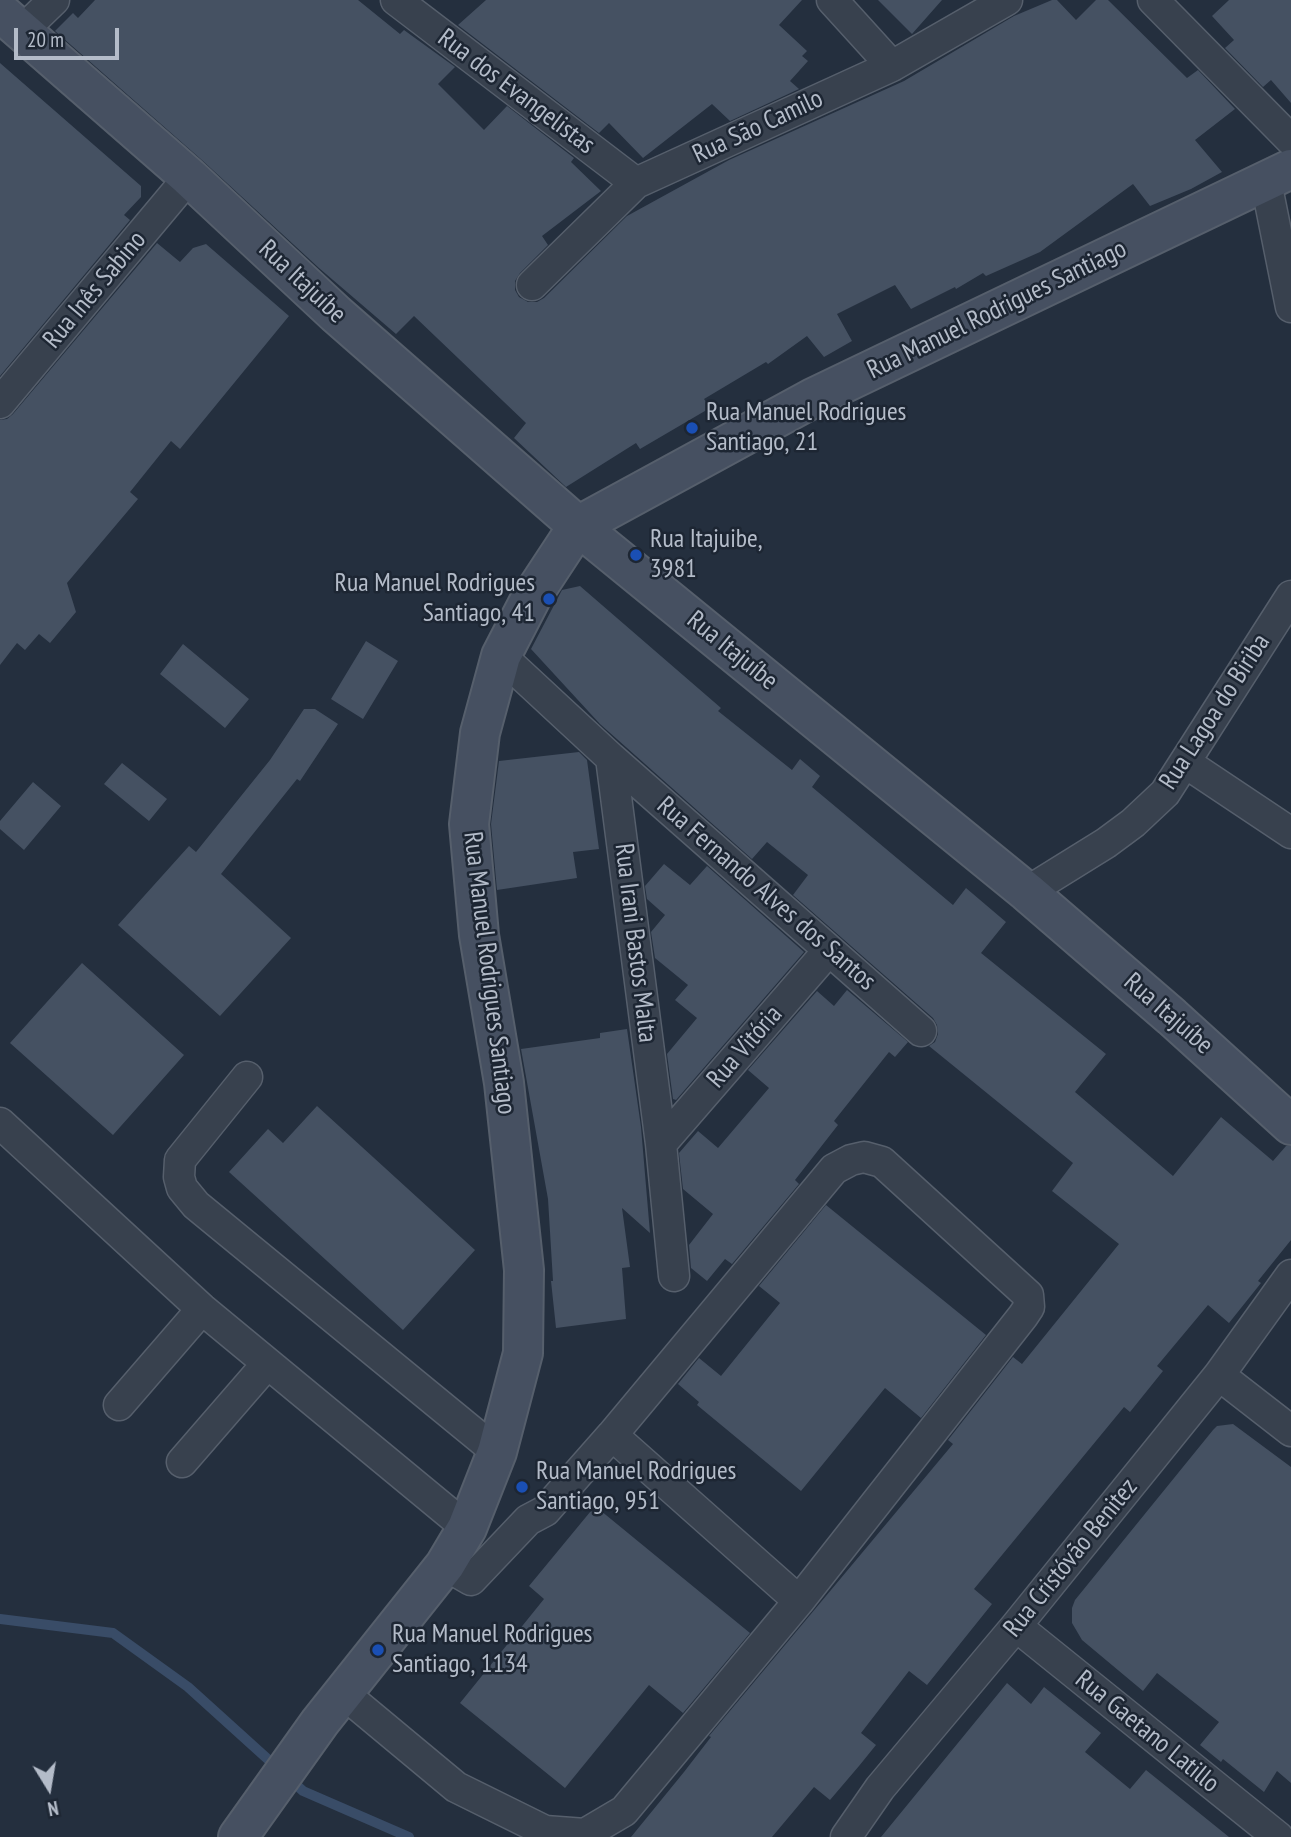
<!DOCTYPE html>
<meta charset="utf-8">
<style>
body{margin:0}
#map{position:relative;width:1291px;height:1837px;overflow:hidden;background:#242f3e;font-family:"PT Sans Narrow",sans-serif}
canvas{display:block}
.north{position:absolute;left:14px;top:1753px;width:70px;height:70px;-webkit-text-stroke:5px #1d2633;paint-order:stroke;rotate:169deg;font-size:19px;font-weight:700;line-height:28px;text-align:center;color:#b4bcc9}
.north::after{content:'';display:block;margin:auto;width:24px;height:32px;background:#b4bcc9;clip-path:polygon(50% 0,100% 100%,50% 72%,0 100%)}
.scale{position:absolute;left:14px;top:28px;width:105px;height:32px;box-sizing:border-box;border:4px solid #b4bcc9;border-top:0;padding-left:9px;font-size:21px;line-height:24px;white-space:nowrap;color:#b4bcc9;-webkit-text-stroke:5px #1d2633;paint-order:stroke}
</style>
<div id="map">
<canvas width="1291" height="1837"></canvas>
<div class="north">N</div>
<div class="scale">20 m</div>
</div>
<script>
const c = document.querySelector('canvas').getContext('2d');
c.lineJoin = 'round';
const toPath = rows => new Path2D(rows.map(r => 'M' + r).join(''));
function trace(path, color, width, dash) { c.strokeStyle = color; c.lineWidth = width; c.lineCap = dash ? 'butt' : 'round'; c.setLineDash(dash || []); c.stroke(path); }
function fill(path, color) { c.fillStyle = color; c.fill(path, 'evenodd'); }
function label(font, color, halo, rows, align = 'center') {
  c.font = font + ' "PT Sans Narrow",sans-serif'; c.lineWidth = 5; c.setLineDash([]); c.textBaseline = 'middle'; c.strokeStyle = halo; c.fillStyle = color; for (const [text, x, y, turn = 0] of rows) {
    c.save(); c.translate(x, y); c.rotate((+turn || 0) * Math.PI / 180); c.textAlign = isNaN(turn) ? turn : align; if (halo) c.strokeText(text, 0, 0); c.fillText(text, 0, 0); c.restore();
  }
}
trace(toPath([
 [0,1619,113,1633,188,1687,303,1791,409,1837]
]), '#394c67', 10);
fill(toPath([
 [95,0,358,0,400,34,404,30,455,67,438,84,484,130,507,106,574,158,571,162,601,191,542,236,548,245,520,273,515,281,515,290,519,297,528,302,537,302,544,298,627,216,729,160,904,81,1014,16,1052,0,1057,0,1076,20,1096,0,1108,0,1187,78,1198,70,1235,109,1195,140,1222,172,1191,189,1150,206,1133,184,1040,252,986,276,983,273,956,289,955,287,911,309,895,285,837,314,852,341,824,357,807,336,768,364,766,362,704,399,710,408,640,449,636,443,566,487,514,438,526,423,414,316,396,334,319,268,203,161,55,31,73,13,78,18],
 [486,0,802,0,779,25,807,51,802,56,808,61,790,81,799,89,730,121,712,104,643,158,609,123,599,133,458,25],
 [878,0,942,0,912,34],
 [1229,0,1291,0,1291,103,1271,80,1263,87,1225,48,1234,40,1212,16],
 [0,63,141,186,141,197,124,215,130,220,0,376],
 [157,243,180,262,193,248,206,244,289,316,180,449,171,441,130,492,138,499,67,583,76,612,50,643,39,634,25,650,17,643,0,665,0,420,7,419,13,414],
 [580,586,721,708,718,711,792,770,800,759,820,776,812,787,953,905,966,888,1006,922,981,953,1106,1054,1075,1092,1173,1176,1221,1117,1273,1161,1286,1146,1291,1146,1291,1240,1258,1281,1261,1283,1229,1323,1208,1305,1157,1366,1163,1371,1130,1412,1124,1407,974,1589,992,1604,927,1685,909,1671,861,1733,876,1745,859,1766,830,1800,814,1787,772,1837,631,1837,684,1772,711,1737,709,1736,953,1444,948,1440,1013,1357,1022,1364,1119,1244,1052,1191,1073,1163,929,1046,935,1042,938,1034,937,1025,933,1018,793,895,808,875,767,842,752,859,600,724,531,649,562,590],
 [366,641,398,661,363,719,331,699],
 [183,644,249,699,225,728,160,674],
 [304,709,315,709,338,724,300,781,297,779,221,874,291,938,220,1016,118,925,189,846,196,852,270,760],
 [579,752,587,760,599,849,573,852,577,878,497,890,491,824,499,761],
 [122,763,167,799,149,821,104,784],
 [33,782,61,806,24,850,0,829,0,821],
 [664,864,690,885,707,866,804,952,676,1100,673,1099,667,1054,697,1018,675,1000,688,985,655,958,651,932,665,915,647,899,645,886],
 [82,963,184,1055,113,1135,10,1043],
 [847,990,908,1042,895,1057,889,1052,834,1121,838,1125,795,1180,799,1184,732,1264,725,1259,707,1281,691,1268,689,1245,713,1214,683,1189,679,1153,698,1131,718,1148,769,1088,748,1070,817,991,834,1006],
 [627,1029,641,1127,650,1233,622,1208,630,1267,622,1268,626,1319,556,1328,551,1281,553,1281,548,1199,521,1049,600,1038,600,1033],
 [317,1106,475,1250,403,1330,229,1172,268,1129,283,1143],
 [826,1205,986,1335,921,1418,885,1388,801,1491,697,1405,699,1402,678,1384,699,1358,721,1376,780,1303,759,1286],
 [1233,1424,1291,1467,1291,1783,1277,1771,1264,1792,1223,1759,1221,1762,1200,1745,1219,1722,1157,1673,1143,1691,1082,1640,1072,1623,1072,1608,1075,1600,1213,1430,1217,1426],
 [595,1506,750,1633,683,1713,649,1685,565,1788,460,1703,544,1599,529,1586],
 [1007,1683,1031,1704,1044,1687,1101,1733,1085,1752,1130,1789,1146,1770,1229,1837,881,1837]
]), '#455162');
const street = toPath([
 [396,0,636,183],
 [832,0,892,66],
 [1153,0,1291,140],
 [23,30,54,0],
 [1266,182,1291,307],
 [532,285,636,183,892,66,1007,0],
 [0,403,189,177],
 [501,656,611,758,661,1144,674,1276],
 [611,758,921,1031],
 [1186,763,1291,833],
 [1027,892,1106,843,1133,823,1165,793,1291,596],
 [247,1077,180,1160,179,1177,182,1188,196,1205,497,1452],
 [0,1123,202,1309,467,1528],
 [661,1144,829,950],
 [1219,1375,1291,1431],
 [119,1405,202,1309],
 [612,1435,799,1601],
 [182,1462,267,1364],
 [1016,1626,1278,1837],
 [343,1693,456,1787,545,1831,585,1834,624,1811,799,1601,1023,1316,1029,1307,1028,1295,882,1162,864,1157,851,1160,834,1169,612,1435,545,1511,528,1520,471,1580,445,1565],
 [846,1837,880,1788,1016,1626,1219,1375,1291,1275]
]);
const secondary = toPath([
 [0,12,189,177,336,314,578,526,1027,892,1172,1017,1291,1125],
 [238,1837,320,1722,445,1565,467,1528,497,1452,523,1353,524,1270,504,1083,479,935,469,824,480,733,501,656,532,596,578,526,813,398,1291,169]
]);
trace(street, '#565f6c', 33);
trace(secondary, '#565f6c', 42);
trace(street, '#38414e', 30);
trace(secondary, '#465061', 38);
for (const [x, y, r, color] of [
 [692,428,7,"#1a4fb4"],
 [636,555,7,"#1a4fb4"],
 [549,599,7,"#1a4fb4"],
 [522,1487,7,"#1a4fb4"],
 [378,1650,7,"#1a4fb4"]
]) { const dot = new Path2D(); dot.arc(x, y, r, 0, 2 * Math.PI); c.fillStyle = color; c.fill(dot); trace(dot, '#1d2633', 2.5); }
label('26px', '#b4bcc9', '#1d2633', [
 ["Rua dos Evangelistas",516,92,37],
 ["Rua São Camilo",758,127,-25],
 ["Rua Itajuíbe",302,282,43],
 ["Rua Inês Sabino",95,290,-50],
 ["Rua Manuel Rodrigues Santiago",997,310,-26],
 ["Rua Itajuíbe",732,651,39],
 ["Rua Lagoa do Biriba",1215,712,-57],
 ["Rua Fernando Alves dos Santos",766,894,41],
 ["Rua Irani Bastos Malta",635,943,83],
 ["Rua Manuel Rodrigues Santiago",489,973,83],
 ["Rua Itajuíbe",1168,1014,41],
 ["Rua Vitória",745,1047,-49],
 ["Rua Cristóvão Benitez",1071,1558,-51],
 ["Rua Gaetano Latillo",1147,1732,39]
]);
label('26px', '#b4bcc9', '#1d2633', [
 ["Rua Manuel Rodrigues",706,413],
 ["Santiago, 21",706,443],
 ["Rua Itajuibe,",650,540],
 ["3981",650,570],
 ["Rua Manuel Rodrigues",535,584,"right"],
 ["Santiago, 41",535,614,"right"],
 ["Rua Manuel Rodrigues",536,1472],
 ["Santiago, 951",536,1502],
 ["Rua Manuel Rodrigues",392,1635],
 ["Santiago, 1134",392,1665]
], 'left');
</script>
